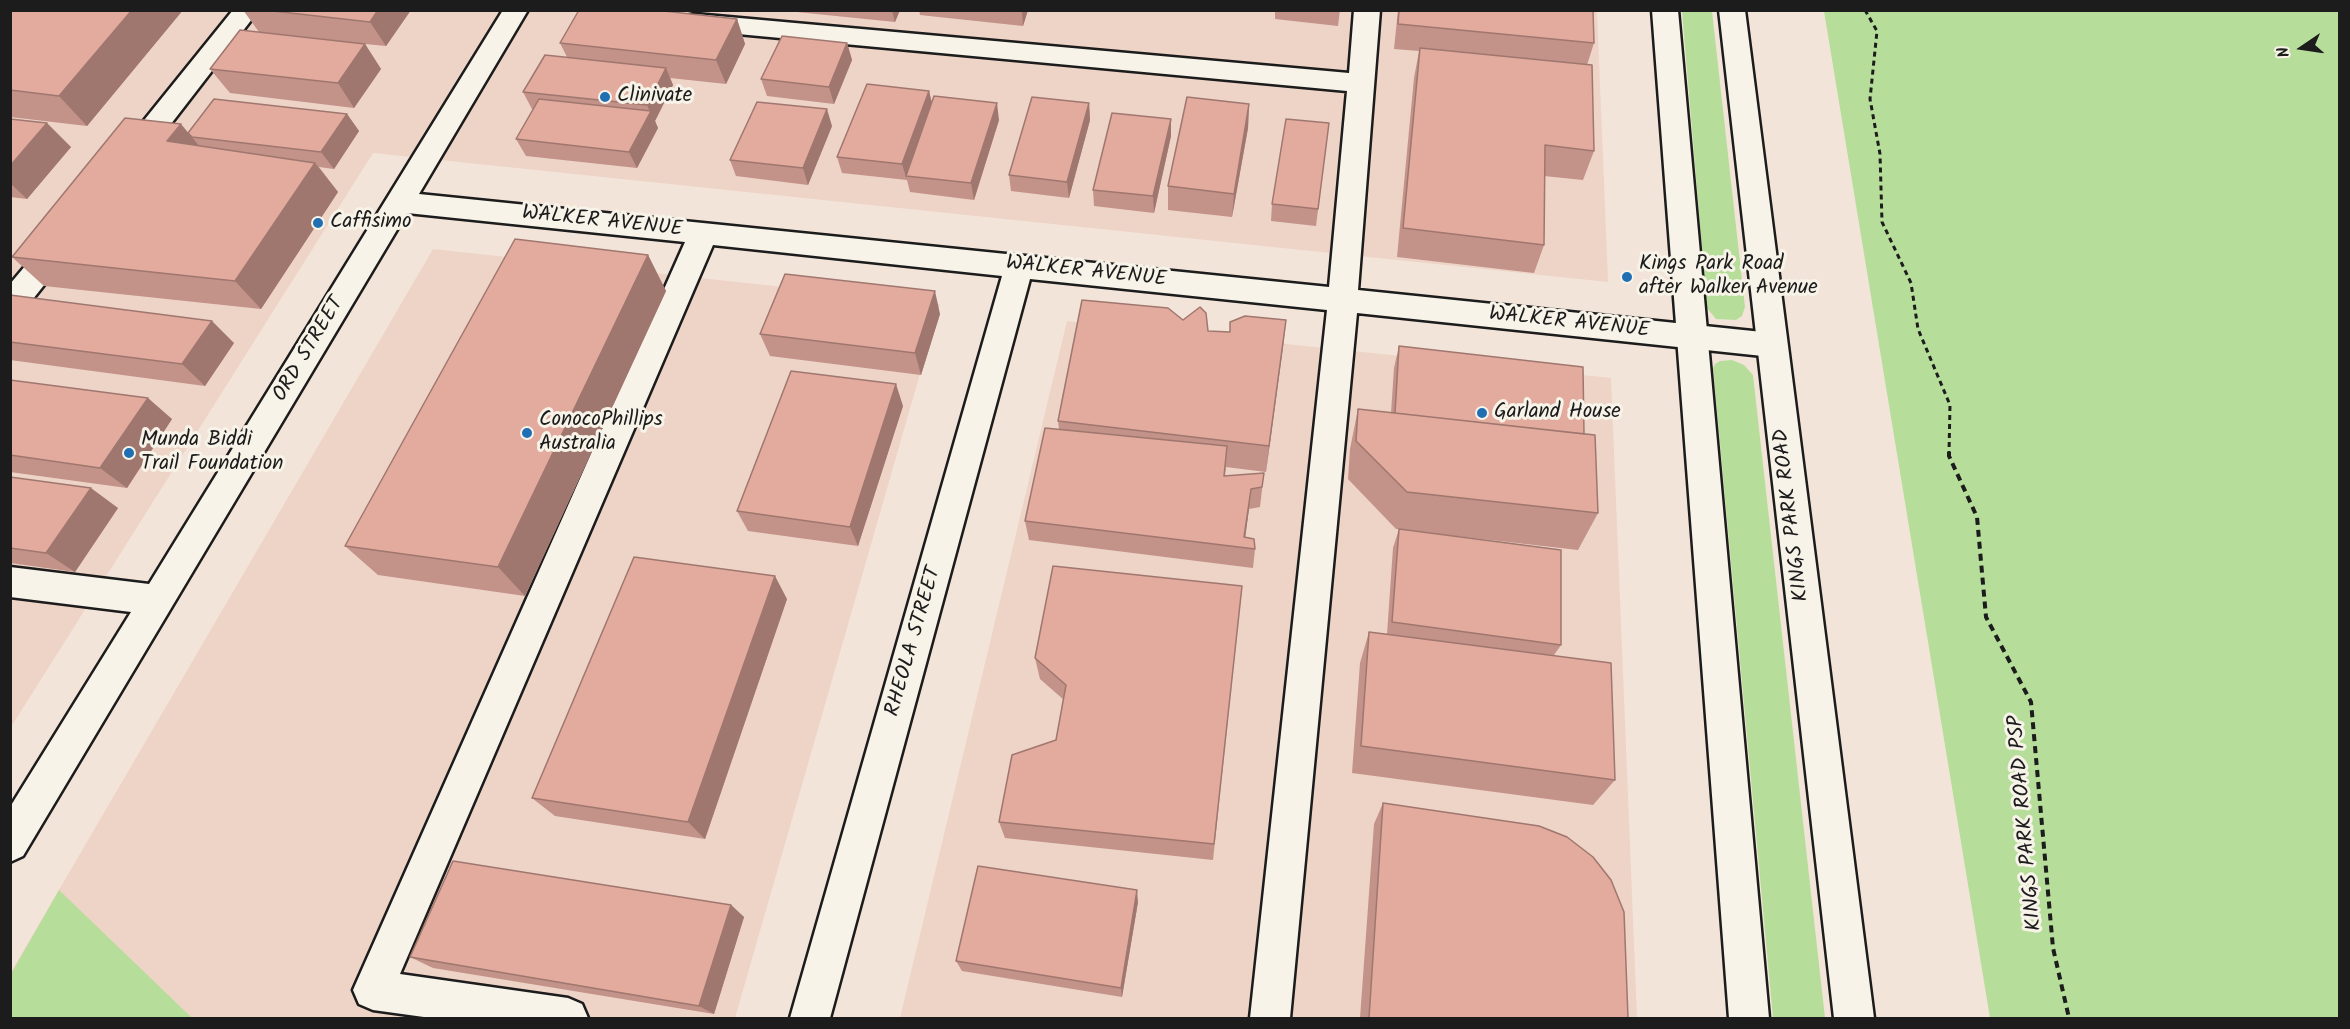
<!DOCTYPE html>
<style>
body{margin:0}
#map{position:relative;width:2350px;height:1029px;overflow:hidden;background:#f3e4d9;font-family:Kalam,sans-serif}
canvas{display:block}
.frame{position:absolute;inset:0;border:12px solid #1c1c1c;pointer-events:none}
.north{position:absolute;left:2272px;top:18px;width:60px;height:60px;-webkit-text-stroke:4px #f7f3e8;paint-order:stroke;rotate:257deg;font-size:16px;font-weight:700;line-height:24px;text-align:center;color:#1c1c1c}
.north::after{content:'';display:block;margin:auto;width:21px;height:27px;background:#1c1c1c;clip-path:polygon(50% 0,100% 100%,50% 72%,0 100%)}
</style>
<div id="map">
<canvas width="2350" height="1029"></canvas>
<div class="frame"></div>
<div class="north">N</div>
</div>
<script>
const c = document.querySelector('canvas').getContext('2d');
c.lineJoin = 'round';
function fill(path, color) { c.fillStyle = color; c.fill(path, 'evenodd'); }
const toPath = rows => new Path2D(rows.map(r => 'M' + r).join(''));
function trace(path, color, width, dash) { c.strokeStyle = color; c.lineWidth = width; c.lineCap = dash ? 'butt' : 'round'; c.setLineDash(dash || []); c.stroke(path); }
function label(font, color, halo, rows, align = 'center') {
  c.font = font + ' Kalam,sans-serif'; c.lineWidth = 6; c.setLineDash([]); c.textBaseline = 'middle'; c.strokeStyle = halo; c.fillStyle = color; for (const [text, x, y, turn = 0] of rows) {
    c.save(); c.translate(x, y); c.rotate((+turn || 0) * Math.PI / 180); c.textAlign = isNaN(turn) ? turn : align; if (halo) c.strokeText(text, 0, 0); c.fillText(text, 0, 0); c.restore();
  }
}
fill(toPath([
 [11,11,1597,11,1608,282,373,153,11,727],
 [433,249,940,304,735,1018,11,1018,11,972],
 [1067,321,1611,378,1637,1018,900,1018]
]), '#eed3c7');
fill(toPath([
 [1682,11,1712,11,1745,307,1742,316,1736,320,1716,319,1707,308],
 [1824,11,2339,11,2339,1018,1990,1018],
 [1732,360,1744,365,1753,375,1825,1018,1773,1018,1713,368,1715,364,1720,361],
 [59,890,192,1018,11,1018,11,974]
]), '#b6de9a');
const minor = toPath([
 [233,10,259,10,140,164,130,167,120,164,116,157,120,150,233,10],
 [503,10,528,10,419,194,1329,287,1347,91,695,30,686,28,682,22,686,16,695,14,1349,73,1354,10,1380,10,1358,290,1772,333,1783,337,1787,345,1783,353,1772,357,1357,313,1290,1018,1250,1018,1327,310,1030,279,830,1018,790,1018,1002,276,713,245,400,974,568,998,582,1004,588,1018,431,1018,373,1010,359,1004,353,990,685,242,407,213,23,856,10,862,10,807,131,612,10,597,10,567,149,584,503,10],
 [62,231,72,234,76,242,72,250,21,314,10,317,10,284,52,234,62,231]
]);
const major = toPath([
 [1652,10,1678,10,1769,1018,1729,1018,1652,10],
 [1719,10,1745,10,1874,1018,1834,1018,1719,10]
]);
trace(minor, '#1c1c1c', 5);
trace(major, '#1c1c1c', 5);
trace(toPath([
 [1865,10,1877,31,1870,99,1880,154,1882,222,1911,283,1918,329,1950,405,1949,453]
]), '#1c1c1c', 3, [5, 4]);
trace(toPath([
 [1949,452,1949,456,1977,517,1986,617,2031,702,2053,948,2069,1018]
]), '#1c1c1c', 4, [7, 5]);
fill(minor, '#f7f3e8');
fill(major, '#f7f3e8');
fill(toPath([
 [10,10,183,10,87,126,10,117],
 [243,10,411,10,386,46,365,44,381,69,354,108,230,93,210,69,259,32],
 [777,10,900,10,895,22],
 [919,10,1028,10,1023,26,920,15],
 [1275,10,1340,10,1338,26,1275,19],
 [1398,10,1593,10,1594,43,1587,65,1594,151,1583,180,1544,176,1544,245,1534,273,1397,257,1414,78,1419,51,1394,49],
 [737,19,745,44,726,84,670,78,673,85,655,121,658,128,637,168,526,156,516,139,533,109,532,109,523,92,567,57,560,43],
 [847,43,852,60,834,104,767,96,761,79],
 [929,91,932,104,999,120,974,200,910,192,907,180,842,173,837,157],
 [1089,103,1090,120,1069,198,1011,191,1009,175],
 [1249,104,1248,128,1232,217,1168,210,1168,186],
 [347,114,359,131,334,169,319,167,338,192,261,309,44,286,12,257,188,133],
 [10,119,71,147,27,199,10,197],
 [1171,119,1171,136,1154,213,1094,206,1093,190],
 [1329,123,1316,226,1271,221,1272,204],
 [832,126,808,185,736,176,730,160],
 [648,255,666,291,525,596,378,575,345,546],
 [10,295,234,343,205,386,10,360],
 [940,314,921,375,770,356,760,334],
 [1183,320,1208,331,1230,332,1286,320,1266,472,1226,467,1225,476,1264,473,1260,507,1249,509,1245,537,1255,549,1253,568,1029,540,1025,521,1059,429,1058,421],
 [1399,346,1584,434,1598,513,1578,550,1412,531,1561,645,1554,655,1615,780,1593,805,1352,773,1360,663,1369,632,1387,634,1393,548,1399,529,1396,529,1348,479,1350,449,1358,409,1391,413,1394,368],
 [10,380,172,419,127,488,10,472],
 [903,406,858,546,748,531,737,511],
 [10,477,118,508,75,572,10,563],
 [1242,586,1213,860,1005,838,999,822,1056,740,1064,700,1040,679,1035,658],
 [787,599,705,839,555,816,532,798],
 [1383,803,1628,1018,1360,1018,1374,824],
 [1138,902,1122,997,962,971,956,961],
 [731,905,744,917,714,1014,433,968,410,957]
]), '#c39288');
fill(toPath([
 [132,10,183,10,87,126,59,96],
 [378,10,411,10,386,46,370,22],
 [892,10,900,10,895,22],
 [1022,10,1028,10,1023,26],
 [737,19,745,44,726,84,716,60],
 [847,43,852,60,834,104,829,87],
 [365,44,381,69,354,108,338,83],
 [666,68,673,85,655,121,658,128,637,168,629,152,650,112,647,105],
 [929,91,933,108,906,176,907,180,902,164],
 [997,103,999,120,974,200,971,183],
 [1089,103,1090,120,1069,198,1067,182],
 [1249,104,1248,128,1232,217,1234,194],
 [827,109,832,126,808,185,803,168],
 [347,114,359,131,334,169,321,152],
 [1171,119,1171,136,1154,213,1153,196],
 [47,123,71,147,27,199,10,183,10,166],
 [181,124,206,154,167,141],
 [315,163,338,192,261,309,235,281],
 [648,255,666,291,525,596,498,567],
 [935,291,940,314,921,375,915,353],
 [1286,320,1283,347,1266,472,1269,446],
 [212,321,234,343,205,386,182,364],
 [896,384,903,406,858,546,850,527],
 [148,398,172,419,127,488,100,468],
 [91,488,118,508,75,572,46,553],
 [1251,489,1249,509,1244,547,1243,547],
 [775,576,787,599,705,839,688,822],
 [1137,890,1138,902,1122,997,1121,988],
 [731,905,744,917,714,1014,699,1006]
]), '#9f776f');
const building = toPath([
 [10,10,132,10,59,96,10,90,10,10],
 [264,10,378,10,370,22,264,10],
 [579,10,654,10,737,19,716,60,560,43,579,10],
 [1399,10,1593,10,1594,43,1398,24,1399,10],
 [240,30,365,44,338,83,210,69,240,30],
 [782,36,847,43,829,87,761,79,782,36],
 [1420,48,1592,65,1594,151,1545,145,1544,245,1403,228,1420,48],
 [545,55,666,68,647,105,523,92,545,55],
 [867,84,929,91,902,164,837,157,867,84],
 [934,96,997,103,971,183,906,176,934,96],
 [1032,97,1089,103,1067,182,1009,175,1032,97],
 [1187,97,1249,104,1234,194,1168,186,1187,97],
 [214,99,347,114,321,152,192,137,188,133,214,99],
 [539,99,651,111,629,152,516,139,539,99],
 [757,102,827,109,803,168,730,160,757,102],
 [1112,113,1171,119,1153,196,1093,190,1112,113],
 [125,118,181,124,167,141,315,163,235,281,12,257,125,118],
 [10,119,47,123,10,166,10,119],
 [1286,119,1329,123,1318,209,1272,204,1286,119],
 [515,239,648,255,498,567,345,546,515,239],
 [785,274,935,291,915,353,760,334,785,274],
 [10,295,212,321,182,364,10,342,10,295],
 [1082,300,1168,308,1183,320,1200,307,1206,313,1208,331,1230,332,1230,322,1245,316,1286,320,1269,446,1058,421,1082,300],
 [1399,346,1583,367,1584,434,1395,413,1399,346],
 [791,371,896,384,850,527,737,511,791,371],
 [10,380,148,398,100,468,10,455,10,380],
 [1358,409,1595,435,1598,513,1407,492,1356,441,1358,409],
 [1045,428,1227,446,1224,476,1264,473,1262,487,1251,489,1244,537,1254,539,1255,549,1025,521,1045,428],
 [10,477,91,488,46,553,10,548,10,477],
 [1399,529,1561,550,1561,645,1392,622,1399,529],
 [634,557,775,576,688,822,532,798,634,557],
 [1053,566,1242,586,1214,844,999,822,1012,755,1056,740,1066,685,1035,658,1053,566],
 [1369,632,1611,663,1615,780,1361,746,1369,632],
 [1383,803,1539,826,1567,837,1593,857,1611,880,1624,912,1628,1018,1369,1018,1383,803],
 [453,861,731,905,699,1006,410,957,453,861],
 [978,866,1137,890,1121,988,956,961,978,866]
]);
fill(building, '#e3aa9e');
trace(building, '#9f776f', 1.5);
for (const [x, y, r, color] of [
 [605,97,6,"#1f6fb2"],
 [318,223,6,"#1f6fb2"],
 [1627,277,6,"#1f6fb2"],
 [1482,413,6,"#1f6fb2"],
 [527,433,6,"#1f6fb2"],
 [129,453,6,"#1f6fb2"]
]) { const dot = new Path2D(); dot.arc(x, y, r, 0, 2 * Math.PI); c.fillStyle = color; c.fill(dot); trace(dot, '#f7f3e8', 2); }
label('21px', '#1c1c1c', '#f7f3e8', [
 ["Clinivate",617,97],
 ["Caffisimo",330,223],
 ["Kings Park Road",1639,265],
 ["after Walker Avenue",1639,289],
 ["Garland House",1494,413],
 ["ConocoPhillips",539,421],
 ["Australia",539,445],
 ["Munda Biddi",141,441],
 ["Trail Foundation",141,465]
], 'left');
label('21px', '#1c1c1c', '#f7f3e8', [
 ["WALKER AVENUE",602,223,6],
 ["WALKER AVENUE",1086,273,6],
 ["WALKER AVENUE",1569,324,6],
 ["ORD STREET",310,350,-59],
 ["KINGS PARK ROAD",1793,515,-97],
 ["RHEOLA STREET",915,642,-74],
 ["KINGS PARK ROAD PSP",2027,823,-95]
]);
</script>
